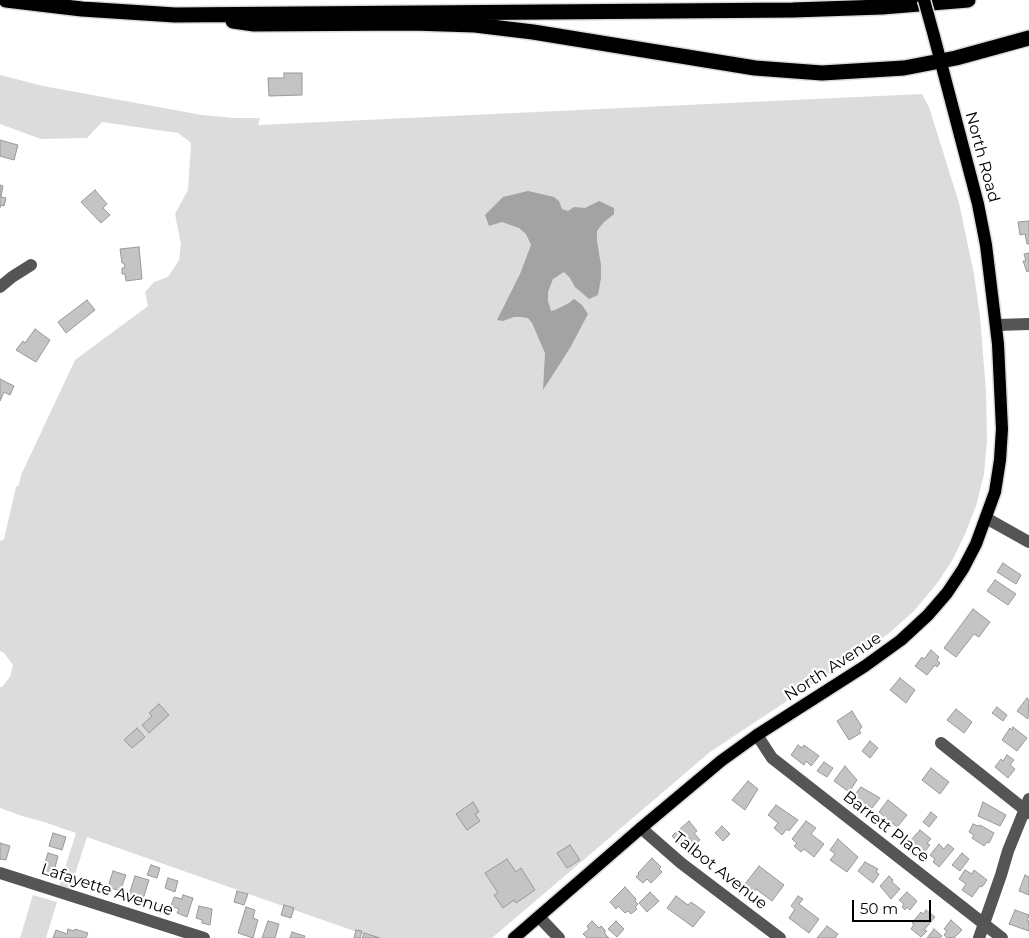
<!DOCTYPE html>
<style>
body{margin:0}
#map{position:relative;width:1029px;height:938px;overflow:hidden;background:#fff;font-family:Montserrat,sans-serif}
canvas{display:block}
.scale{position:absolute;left:852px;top:900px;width:79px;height:22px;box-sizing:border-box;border:2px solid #000;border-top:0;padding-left:6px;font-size:15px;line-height:18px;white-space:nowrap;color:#000;-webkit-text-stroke:4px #fff;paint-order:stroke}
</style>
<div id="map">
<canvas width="1029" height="938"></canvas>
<div class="scale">50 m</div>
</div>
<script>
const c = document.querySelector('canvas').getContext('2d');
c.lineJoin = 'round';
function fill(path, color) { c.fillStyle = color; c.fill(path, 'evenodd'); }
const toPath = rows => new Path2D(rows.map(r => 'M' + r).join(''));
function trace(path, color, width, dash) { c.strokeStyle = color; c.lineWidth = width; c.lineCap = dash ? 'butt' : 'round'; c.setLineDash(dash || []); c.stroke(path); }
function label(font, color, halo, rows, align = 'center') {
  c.font = font + ' Montserrat,sans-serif'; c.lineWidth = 4.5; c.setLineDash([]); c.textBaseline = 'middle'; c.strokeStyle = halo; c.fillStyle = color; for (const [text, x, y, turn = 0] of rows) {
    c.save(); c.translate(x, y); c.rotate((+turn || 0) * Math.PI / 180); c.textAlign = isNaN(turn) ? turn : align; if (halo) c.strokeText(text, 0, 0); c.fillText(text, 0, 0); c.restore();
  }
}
fill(toPath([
 [0,75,43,86,202,115,234,118,260,118,258,125,922,94,929,107,959,203,974,274,980,317,986,391,987,441,984,474,976,506,965,534,953,559,938,582,914,611,888,634,710,752,492,938,374,938,87,837,70,890,59,887,76,833,44,822,22,816,0,808,0,687,2,687,10,677,13,665,4,653,0,651,0,541,4,539,16,487,19,485,21,475,75,360,148,306,145,292,154,282,168,277,179,260,181,244,175,214,188,190,191,145,190,142,178,133,102,122,87,138,41,139,0,124],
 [33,895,57,902,46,938,20,938]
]), '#dcdcdc');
fill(toPath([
 [528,191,554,197,559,201,562,209,568,211,574,207,585,208,599,201,614,208,614,214,603,223,597,231,597,241,601,265,601,278,598,295,589,299,575,287,570,278,564,272,553,279,548,292,548,301,551,311,555,310,569,303,574,299,582,305,588,314,570,348,543,390,545,353,532,323,528,318,521,317,514,317,503,321,497,320,520,274,531,245,526,234,519,228,502,222,489,226,485,215,503,197]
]), '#a3a3a3');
const building = toPath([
 [284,73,302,73,302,95,269,96,268,78,284,78,284,73],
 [0,140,18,145,14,160,0,156,0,140],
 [0,185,3,186,1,197,6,198,4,206,0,205,0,208,0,185],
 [95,190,107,204,103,208,110,215,101,223,81,202,95,190],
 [1029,221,1029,244,1027,244,1025,234,1020,235,1018,222,1029,221],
 [139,247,142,279,126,281,125,274,122,274,122,268,125,268,124,263,122,263,120,249,139,247],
 [1029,253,1029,271,1027,272,1023,261,1026,261,1024,254,1029,253],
 [87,300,95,310,66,333,58,322,87,300],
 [35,329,50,340,36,362,16,350,23,341,25,343,35,329],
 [0,379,14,386,10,395,4,392,0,401,0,379],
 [1003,563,1021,575,1016,584,997,572,1003,563],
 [995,580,1016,594,1008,605,987,591,995,580],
 [973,609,990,622,979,637,974,634,956,657,944,648,973,609],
 [931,650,939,657,937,660,940,663,937,667,935,665,927,675,915,666,922,657,924,659,931,650],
 [900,678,915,690,906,703,890,690,900,678],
 [1027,698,1029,700,1028,719,1017,711,1027,698],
 [159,704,169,715,149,733,142,725,152,716,149,713,159,704],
 [997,707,1007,715,1003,721,992,713,997,707],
 [956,709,972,722,964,733,947,720,956,709],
 [852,711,862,727,859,730,861,733,849,740,837,721,852,711],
 [1013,727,1027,738,1017,751,1002,740,1010,728,1012,730,1013,727],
 [137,728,145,737,132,748,124,740,137,728],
 [870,741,878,748,870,758,862,751,870,741],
 [798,745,802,748,804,745,819,756,811,766,806,761,804,765,791,755,798,745],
 [1007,755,1014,760,1010,765,1015,769,1008,778,995,767,1001,759,1003,761,1007,755],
 [824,762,833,768,827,777,817,771,824,762],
 [845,766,857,780,849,792,834,781,845,766],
 [931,768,949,782,940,794,922,780,931,768],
 [748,781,758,789,745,810,732,800,748,781],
 [861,787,880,798,872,808,868,805,865,808,861,804,858,808,852,803,855,800,852,798,861,787],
 [888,800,907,815,897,827,879,812,888,800],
 [473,802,479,812,475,814,480,821,467,830,456,814,473,802],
 [983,802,1006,815,1000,826,978,816,983,802],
 [776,805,798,820,789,831,787,829,782,835,774,828,778,823,768,815,776,805],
 [931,812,937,817,929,827,923,822,931,812],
 [689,821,697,831,694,833,700,840,686,852,672,836,689,821],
 [806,821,816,828,811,834,824,844,814,857,804,849,801,852,794,846,797,843,792,839,806,821],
 [973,824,978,826,980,825,994,833,989,843,987,842,984,846,972,838,974,835,969,832,973,824],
 [722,826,730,834,723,841,715,833,722,826],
 [920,830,931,839,927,843,930,845,925,851,917,845,915,847,909,842,920,830],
 [53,833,66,837,62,850,49,846,53,833],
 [838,839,858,857,847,872,830,860,835,854,830,850,838,839],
 [0,843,10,846,6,860,0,859,0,843],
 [939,844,944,849,948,844,954,849,939,867,933,862,935,859,930,855,939,844],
 [570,845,580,860,567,868,557,853,570,845],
 [48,853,58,856,53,875,42,872,48,853],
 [962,853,969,859,960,871,952,865,962,853],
 [652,858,661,867,659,869,662,872,651,883,647,879,643,883,636,877,639,874,638,873,652,858],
 [507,859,516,872,521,868,535,890,516,903,514,900,503,908,494,895,498,893,485,873,507,859],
 [865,862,878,869,876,872,879,874,873,883,858,871,865,862],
 [151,865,160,868,157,878,147,875,151,865],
 [759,866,784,885,772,901,756,889,754,892,745,884,759,866],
 [965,870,972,874,974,870,987,880,982,887,980,886,972,897,962,890,966,884,959,879,965,870],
 [113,871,126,875,120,891,108,887,113,871],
 [1025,875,1029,877,1029,895,1019,891,1025,875],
 [135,876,149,880,142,902,128,898,135,876],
 [889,876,893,880,892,882,900,889,891,899,880,886,889,876],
 [168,878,178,881,175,892,165,888,168,878],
 [625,887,636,899,635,901,638,904,635,907,637,909,631,914,628,911,625,913,618,906,616,909,610,902,625,887],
 [237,891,248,894,244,905,234,902,237,891],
 [650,892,659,901,647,912,639,903,650,892],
 [907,892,917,901,910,910,907,907,905,910,902,907,904,904,899,900,907,892],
 [183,895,193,898,187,917,177,913,179,909,171,906,174,897,182,899,183,895],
 [676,896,688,905,691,902,705,912,693,927,667,908,676,896],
 [798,896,803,899,799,904,819,919,809,933,789,918,795,909,791,906,798,896],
 [284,905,294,908,291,918,281,915,284,905],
 [199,906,212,909,210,925,202,923,202,920,196,918,199,906],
 [246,907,255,910,253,918,258,920,253,938,238,933,246,907],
 [926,910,935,917,924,930,927,931,921,937,911,929,914,924,912,923,921,912,923,914,926,910],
 [1015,910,1029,915,1027,921,1029,921,1029,931,1009,924,1015,910],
 [951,920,962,930,954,938,953,937,947,938,944,935,947,931,944,929,951,920],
 [268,921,279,924,275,938,262,938,268,921],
 [592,921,599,928,601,926,605,930,605,934,609,938,587,938,583,934,589,929,587,926,592,921],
 [616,921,624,929,617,937,608,929,616,921],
 [827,926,838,934,835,938,817,938,827,926],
 [68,929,74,931,75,929,88,933,86,938,53,938,56,930,67,934,68,929],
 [934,929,942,936,940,938,927,938,934,929],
 [356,930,362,931,360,938,354,938,356,930],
 [292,932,305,936,304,938,290,938,292,932],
 [364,933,380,938,362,938,364,933]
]);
fill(building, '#c4c4c4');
trace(building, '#999', 1);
const major = toPath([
 [514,938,641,828,721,761,757,735,865,666,901,640,928,615,947,593,963,569,976,544,995,492,1000,460,1002,429,998,344,986,245,978,204,934,36]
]);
const highway = toPath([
 [6,0,82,9,175,15,793,10,882,7,968,0],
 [233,21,254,24,412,23,475,25,533,32,755,68,822,73,904,68,956,58,1029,38]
]);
trace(major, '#dbdbdb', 15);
trace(highway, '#dbdbdb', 18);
trace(toPath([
 [0,287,12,277,31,265],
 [997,325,1029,324],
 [986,518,1029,542],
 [757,735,772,758,1002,938],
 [941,743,1029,813],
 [641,828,681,863,780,938],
 [0,873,204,938],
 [539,917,559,938],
 [979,938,1001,875,1008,851,1029,799]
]), '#555', 12);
trace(major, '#000', 12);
trace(highway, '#000', 15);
const majorBridge = toPath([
 [924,0,934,36]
]);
trace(majorBridge, '#dbdbdb', 15, []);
trace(majorBridge, '#000', 12);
label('16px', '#000', '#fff', [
 ["North Road",982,157,75],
 ["North Avenue",833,667,-33],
 ["Barrett Place",886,827,38],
 ["Talbot Avenue",720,871,38],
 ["Lafayette Avenue",107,890,18]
]);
</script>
